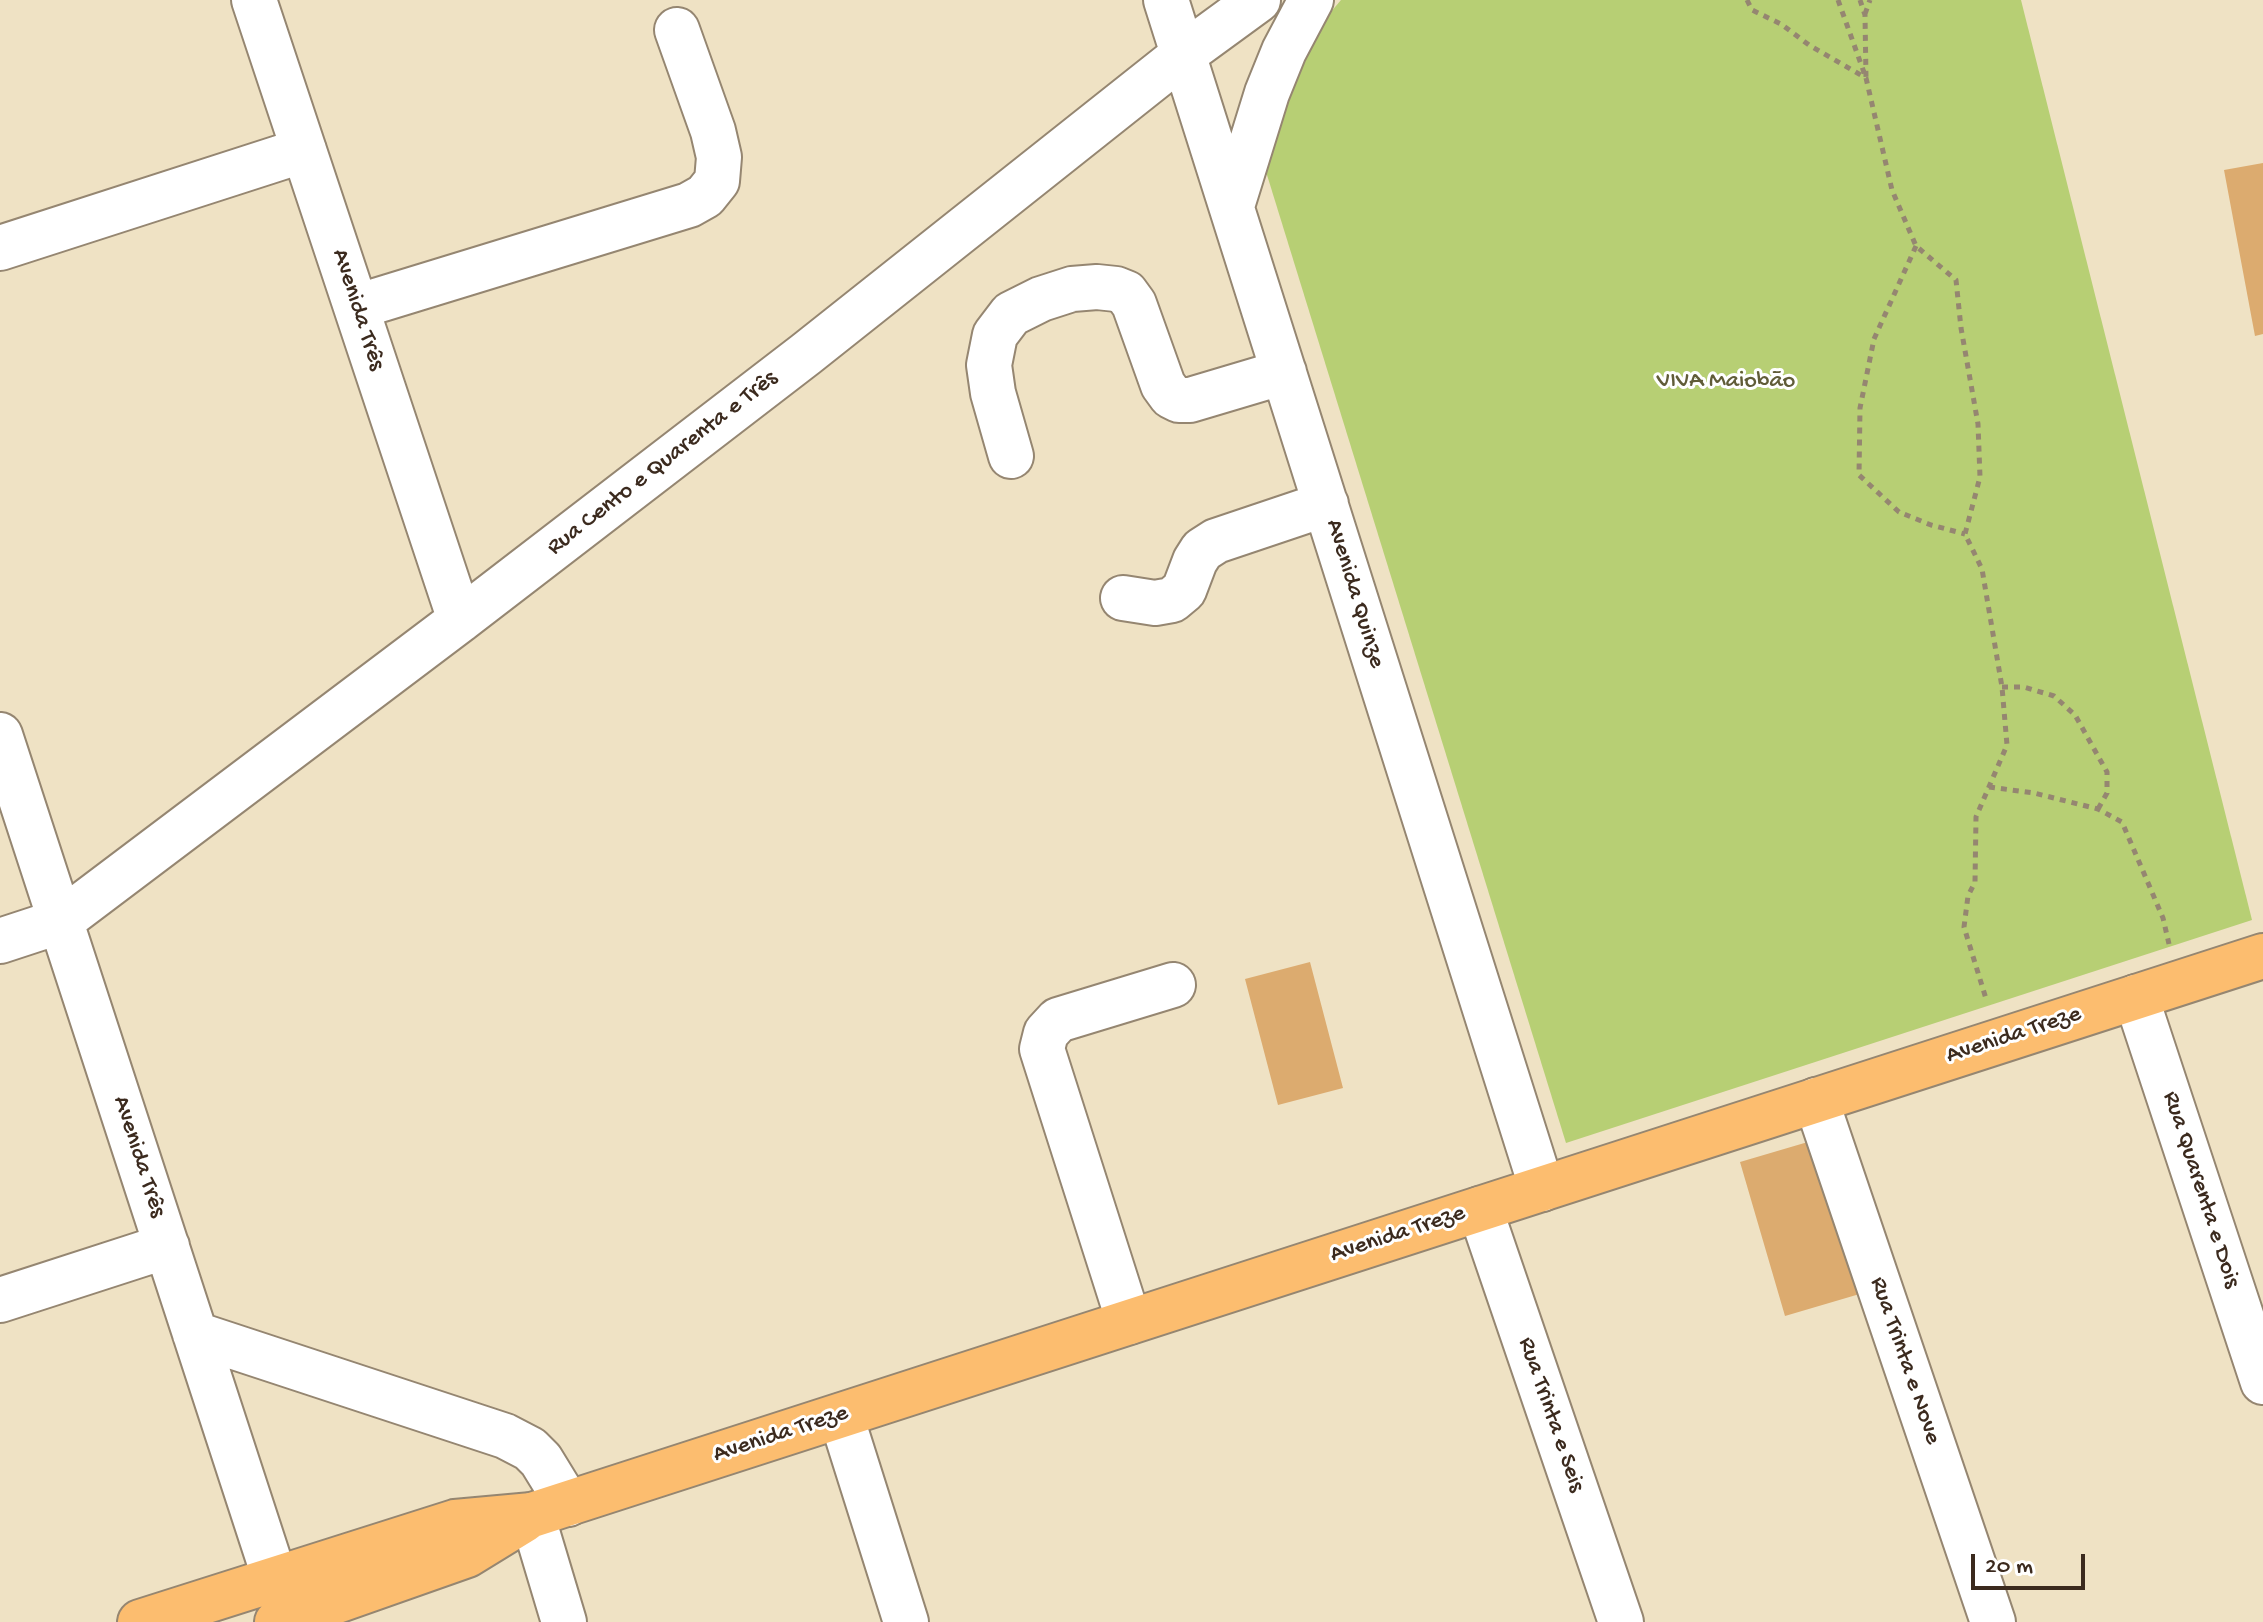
<!DOCTYPE html>
<meta charset="utf-8">
<style>
body{margin:0}
#map{position:relative;width:2263px;height:1622px;overflow:hidden;background:#efe2c4;font-family:"Gochi Hand",sans-serif}
canvas{display:block}
.scale{position:absolute;left:1971px;top:1554px;width:114px;height:36px;box-sizing:border-box;border:4px solid #3b2a1e;border-top:0;padding-left:10px;font-size:24px;line-height:28px;white-space:nowrap;color:#3b2a1e;-webkit-text-stroke:6px #fff;paint-order:stroke}
</style>
<div id="map">
<canvas width="2263" height="1622"></canvas>
<div class="scale">20 m</div>
</div>
<script>
const c = document.querySelector('canvas').getContext('2d');
c.lineJoin = 'round';
function fill(path, color) { c.fillStyle = color; c.fill(path, 'evenodd'); }
const toPath = rows => new Path2D(rows.map(r => 'M' + r).join(''));
function trace(path, color, width, dash) { c.strokeStyle = color; c.lineWidth = width; c.lineCap = dash ? 'butt' : 'round'; c.setLineDash(dash || []); c.stroke(path); }
function label(font, color, halo, rows, align = 'center') {
  c.font = font + ' "Gochi Hand",sans-serif'; c.lineWidth = 6; c.setLineDash([]); c.textBaseline = 'middle'; c.strokeStyle = halo; c.fillStyle = color; for (const [text, x, y, turn = 0] of rows) {
    c.save(); c.translate(x, y); c.rotate((+turn || 0) * Math.PI / 180); c.textAlign = isNaN(turn) ? turn : align; if (halo) c.strokeText(text, 0, 0); c.fillText(text, 0, 0); c.restore();
  }
}
fill(toPath([
 [1341,0,2021,0,2252,920,1566,1143,1259,149,1279,73]
]), '#b7cf74');
fill(toPath([
 [2263,163,2263,334,2255,336,2224,170],
 [1310,962,1343,1088,1278,1105,1245,979],
 [1818,1139,1863,1293,1785,1316,1740,1162]
]), '#dcab6f');
const minor = toPath([
 [254,0,460,620],
 [1166,0,1542,1189],
 [1232,206,1267,93,1284,51,1311,0],
 [0,248,304,150],
 [356,307,689,205,705,196,717,181,719,157,713,131,677,30],
 [1011,456,993,393,989,365,995,335,1011,314,1041,299,1072,289,1097,287,1116,289,1126,293,1134,304,1163,385,1171,396,1179,400,1190,400,1284,372],
 [1123,598,1155,603,1172,600,1184,590,1195,561,1202,550,1216,541,1326,504],
 [0,735,275,1579],
 [0,941,61,921,460,620,806,354,1184,54,1258,0],
 [2136,997,2263,1382],
 [1816,1100,1993,1622],
 [1480,1209,1621,1622],
 [0,1300,167,1246],
 [1129,1322,1042,1049,1046,1033,1058,1020,1173,985],
 [195,1334,505,1436,530,1449,541,1460,568,1504],
 [841,1416,906,1622],
 [532,1515,564,1622]
]);
const major = toPath([
 [140,1622,455,1522,532,1515,2263,956],
 [277,1622,467,1555,524,1520]
]);
trace(minor, '#958671', 48);
trace(major, '#958671', 48);
trace(toPath([
 [1747,0,1752,10,1781,24,1809,45,1866,78,1892,190,1916,246,1956,280,1961,328,1978,424,1980,477,1965,534,1982,569,2002,687,2007,745,1976,817,1975,882,1968,896,1964,927,1987,1002],
 [1838,0,1866,78,1865,15,1860,0],
 [1865,14,1870,0],
 [1916,246,1874,339,1860,408,1859,475,1899,512,1931,525,1965,534],
 [2002,687,2024,687,2054,696,2075,715,2107,772,2107,793,2098,809],
 [1989,787,2034,793,2098,809,2122,822,2163,918,2169,944]
]), '#958671', 5, [6, 6]);
trace(minor, '#fff', 44);
trace(major, '#fcbd6f', 44);
label('24px', '#3b2a1e', '#fff', [
 ["Avenida Três",357,310,72],
 ["Rua Cento e Quarenta e Três",663,464,-38],
 ["Avenida Quinze",1354,594,73],
 ["Avenida Treze",2014,1036,-18],
 ["Avenida Três",138,1157,72],
 ["Rua Quarenta e Dois",2200,1190,72],
 ["Avenida Treze",1398,1235,-18],
 ["Rua Trinta e Nove",1904,1361,71],
 ["Rua Trinta e Seis",1550,1415,71],
 ["Avenida Treze",781,1435,-18]
]);
label('24px', '#605c38', '#fff', [
 ["VIVA Maiobão",1726,382]
]);
</script>
